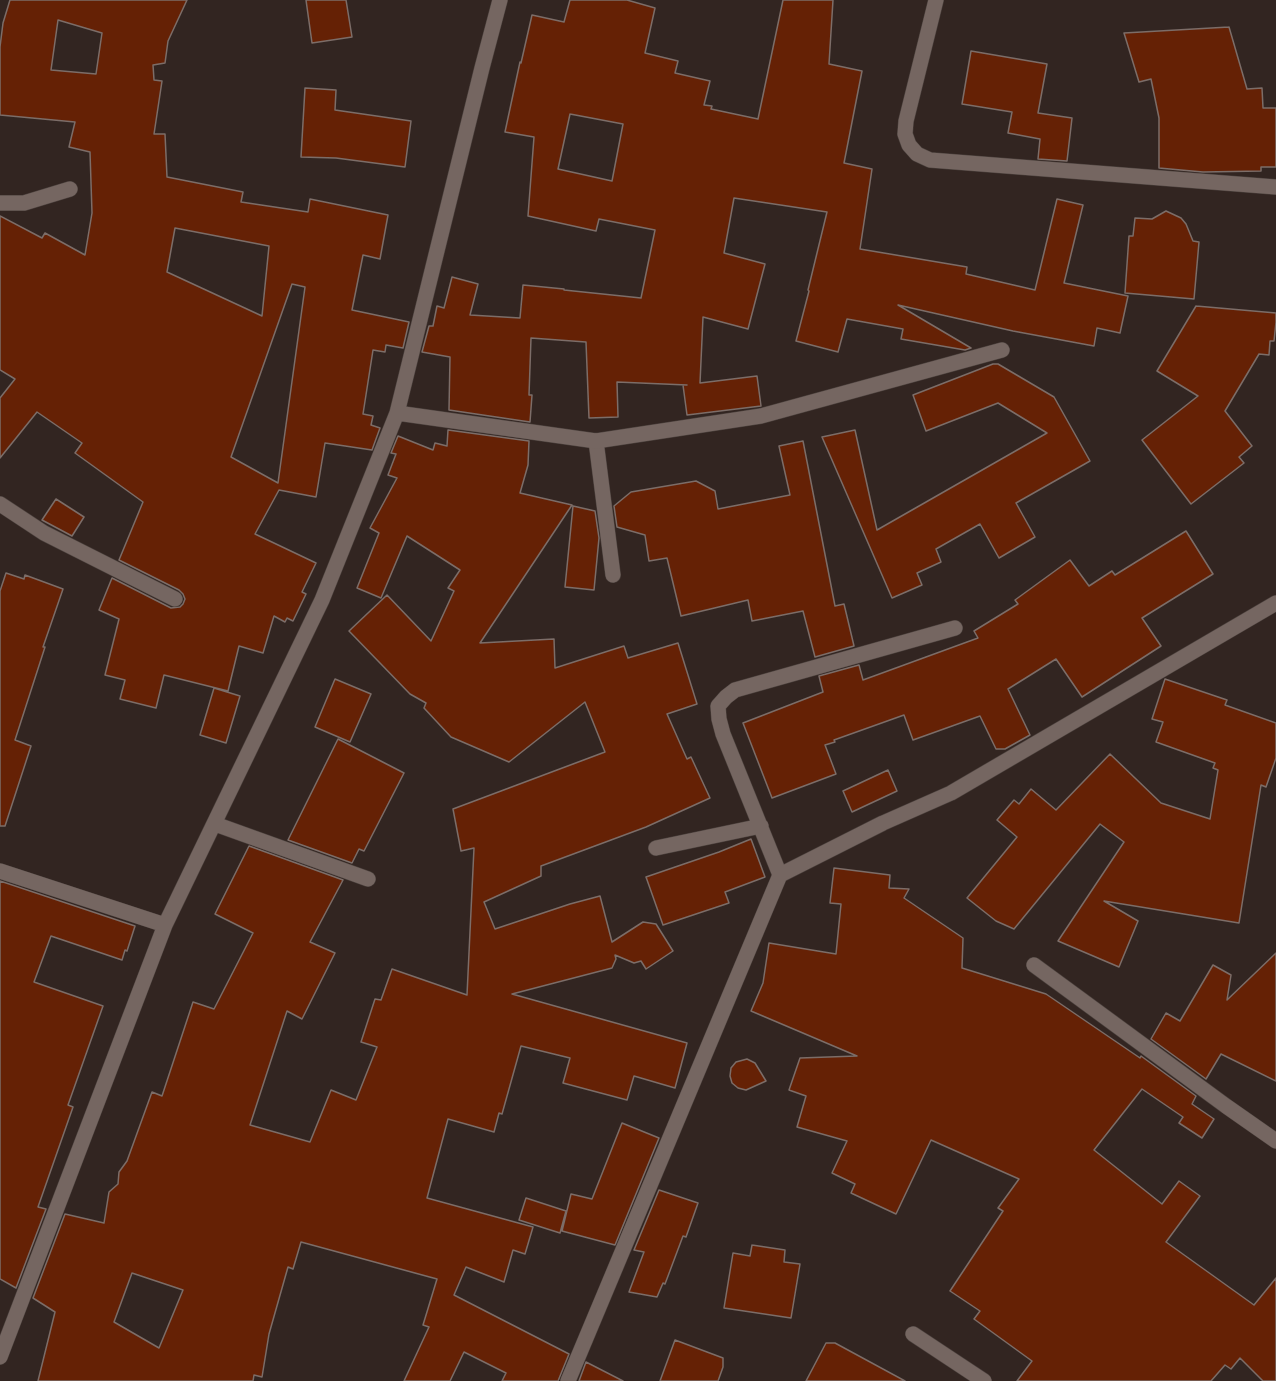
<!DOCTYPE html>
<style>
body{margin:0}
canvas{display:block;background:#322521}
</style>
<canvas width="1276" height="1381"></canvas>
<script>
const c = document.querySelector('canvas').getContext('2d');
c.lineJoin = 'round';
function fill(path, color) { c.fillStyle = color; c.fill(path, 'evenodd'); }
const toPath = rows => new Path2D(rows.map(r => 'M' + r).join(''));
function trace(path, color, width, dash) { c.strokeStyle = color; c.lineWidth = width; c.lineCap = dash ? 'butt' : 'round'; c.setLineDash(dash || []); c.stroke(path); }
const building = toPath([
 [10,0,187,0,168,41,165,63,153,65,154,80,162,81,154,134,165,134,167,177,243,192,241,202,308,212,310,199,388,215,380,259,363,255,352,310,409,322,403,348,386,345,385,352,373,350,363,414,373,416,371,425,380,428,372,450,325,443,316,497,279,490,255,534,316,563,302,592,306,594,293,621,287,618,285,622,274,616,263,653,239,646,228,691,164,675,156,708,120,699,125,680,105,675,119,619,99,610,112,578,171,608,180,607,183,604,185,599,183,594,179,590,119,560,143,502,75,453,82,443,37,412,0,458,0,398,15,379,0,370,0,216,42,238,45,233,85,255,92,213,90,152,69,147,75,122,0,115,0,47,3,23,10,0],
 [58,20,102,33,96,74,51,70,58,20],
 [175,228,269,246,262,316,167,272,175,228],
 [292,284,305,287,278,483,231,457,292,284],
 [306,0,346,0,352,37,312,43,306,0],
 [570,0,627,0,655,8,645,53,678,61,675,73,710,81,704,105,712,106,711,109,758,119,783,0,833,0,829,64,862,71,844,163,872,169,860,249,967,267,966,274,1035,290,1057,199,1083,205,1064,283,1128,296,1120,333,1097,328,1094,346,1013,331,898,305,971,348,965,350,901,339,903,329,847,319,838,352,796,341,809,291,808,290,827,212,734,198,724,253,765,264,748,329,703,317,700,383,757,376,761,406,687,415,683,385,687,385,617,382,618,417,589,418,586,342,531,338,529,395,532,395,530,422,449,410,450,357,422,352,429,326,433,326,437,306,444,308,452,277,478,284,470,315,520,318,523,285,564,289,564,290,641,298,655,230,599,219,596,231,528,216,534,137,505,132,520,62,521,63,532,15,564,22,570,0],
 [570,114,623,124,612,181,558,169,570,114],
 [1229,27,1247,89,1262,88,1263,108,1276,108,1276,167,1261,167,1261,171,1203,172,1159,168,1159,118,1151,79,1139,82,1124,33,1229,27],
 [971,51,1047,64,1038,113,1072,118,1067,161,1038,159,1040,139,1008,133,1012,112,962,104,971,51],
 [305,88,336,90,335,110,411,121,405,167,336,158,301,157,305,88],
 [1166,211,1181,218,1186,224,1193,241,1199,242,1194,299,1125,293,1129,236,1133,236,1135,218,1152,219,1166,211],
 [1196,306,1276,313,1276,322,1274,341,1270,341,1269,355,1259,354,1225,411,1252,446,1239,457,1244,463,1191,504,1142,440,1198,396,1157,371,1196,306],
 [993,364,998,364,1054,397,1090,461,1016,503,1035,537,999,558,980,524,936,549,941,562,917,573,922,585,892,598,822,437,855,430,877,530,1047,433,998,403,926,431,913,395,993,364],
 [448,430,529,441,528,465,520,493,572,505,480,643,554,639,555,668,624,646,628,658,678,643,697,704,667,714,687,759,691,757,710,798,646,827,541,866,541,876,484,902,495,929,570,904,600,896,612,942,643,922,656,924,673,951,646,969,641,961,634,963,615,955,616,959,612,968,512,994,687,1043,675,1088,634,1076,627,1100,563,1083,570,1058,521,1046,502,1114,499,1113,494,1132,448,1119,427,1198,533,1227,525,1254,513,1250,504,1282,466,1267,454,1295,569,1354,558,1381,502,1381,506,1373,464,1352,450,1381,404,1381,429,1327,423,1325,437,1279,301,1242,293,1269,288,1267,269,1334,262,1377,254,1375,253,1381,38,1381,55,1312,33,1298,65,1214,104,1223,109,1192,118,1184,119,1172,127,1161,152,1092,162,1096,193,1002,214,1009,253,933,215,914,249,846,343,880,310,942,335,953,302,1019,287,1011,250,1125,310,1142,331,1090,356,1100,377,1047,361,1042,375,999,381,1000,392,969,467,995,474,848,461,851,453,809,605,752,585,702,509,762,451,737,424,708,426,703,410,694,349,631,387,595,431,641,454,591,448,588,460,570,407,536,381,598,357,588,379,533,370,528,397,478,388,475,396,454,391,453,398,436,433,450,435,443,447,446,448,430],
 [132,1273,183,1290,159,1348,114,1322,132,1273],
 [803,441,835,606,844,604,854,646,815,657,803,611,752,621,748,600,681,616,667,558,649,561,645,535,617,527,614,506,631,492,696,481,715,491,718,509,790,495,779,446,803,441],
 [56,499,84,517,72,536,42,520,56,499],
 [573,506,595,511,599,538,594,590,565,587,573,506],
 [1186,531,1213,574,1142,618,1161,646,1082,697,1056,659,1008,689,1030,735,1005,749,996,749,980,716,913,740,904,715,834,740,835,742,825,745,836,774,772,798,743,723,823,692,819,676,859,665,863,680,978,638,974,631,1018,604,1015,600,1070,560,1089,586,1112,571,1115,575,1186,531],
 [6,573,24,579,25,575,63,589,43,647,45,647,15,740,31,746,5,826,0,826,0,591,6,573],
 [335,679,371,694,350,742,315,727,335,679],
 [1165,679,1227,700,1225,705,1276,723,1276,758,1266,787,1261,785,1239,923,1104,901,1138,921,1119,967,1058,941,1124,842,1100,824,1014,929,996,921,967,898,1017,837,997,820,1014,800,1019,804,1031,789,1056,810,1110,754,1161,803,1210,819,1218,770,1213,768,1215,763,1156,742,1163,722,1152,719,1165,679],
 [214,688,240,696,226,743,200,735,214,688],
 [338,739,404,773,364,851,359,849,352,863,288,840,338,739],
 [888,770,897,791,852,812,843,791,888,770],
 [751,839,765,877,725,892,729,903,663,925,646,877,719,852,751,839],
 [834,868,890,875,889,888,909,889,904,898,963,938,962,968,1046,994,1140,1058,1141,1056,1196,1096,1192,1104,1214,1119,1202,1138,1179,1123,1183,1117,1142,1089,1094,1150,1162,1204,1179,1181,1200,1196,1166,1242,1254,1305,1276,1278,1276,1381,1263,1381,1240,1358,1231,1369,1225,1365,1211,1381,1017,1381,1032,1361,974,1319,980,1311,950,1291,1003,1211,998,1208,1019,1179,931,1140,896,1214,851,1193,855,1184,832,1173,847,1141,797,1127,806,1096,789,1090,800,1058,857,1056,751,1011,763,983,769,943,836,954,841,904,830,903,834,868],
 [0,881,135,926,127,951,125,950,122,960,51,936,34,982,103,1006,68,1105,73,1107,38,1207,46,1209,16,1288,0,1279,0,881],
 [1276,953,1276,1081,1221,1054,1206,1079,1151,1039,1166,1013,1180,1021,1213,965,1231,975,1227,1000,1276,953],
 [747,1059,755,1063,766,1081,746,1090,738,1088,732,1083,730,1076,731,1068,736,1062,747,1059],
 [622,1123,659,1138,615,1245,562,1231,571,1194,592,1199,622,1123],
 [659,1190,698,1203,686,1237,683,1236,665,1284,663,1283,657,1297,629,1292,644,1252,634,1250,659,1190],
 [526,1198,566,1211,560,1233,519,1220,526,1198],
 [752,1245,785,1250,784,1262,800,1264,791,1318,724,1308,733,1253,750,1256,752,1245],
 [675,1340,723,1358,723,1367,718,1381,660,1381,675,1340],
 [826,1343,835,1343,905,1381,806,1381,826,1343],
 [586,1362,623,1381,579,1381,586,1362]
]);
fill(building, '#652105');
trace(building, '#7c6d68', 1.5);
const service = toPath([
 [596,441,613,575],
 [0,504,44,533,175,599]
]);
const minor = toPath([
 [936,0,906,121,905,134,909,145,917,154,930,160,1276,187],
 [0,203,24,203,70,189],
 [397,413,596,441,761,416,1002,350],
 [215,824,368,879],
 [656,848,761,826],
 [0,871,165,925],
 [780,875,723,734,719,719,718,706,726,697,735,690,955,628],
 [1034,965,1226,1106,1276,1141],
 [913,1334,984,1381],
 [0,1357,165,925,322,600,397,413,482,68,500,0],
 [568,1381,780,875,883,823,951,793,1276,603]
]);
trace(service, '#4c423e', 16);
trace(minor, '#4c423e', 16);
trace(service, '#756661', 15);
trace(minor, '#756661', 15);
</script>
